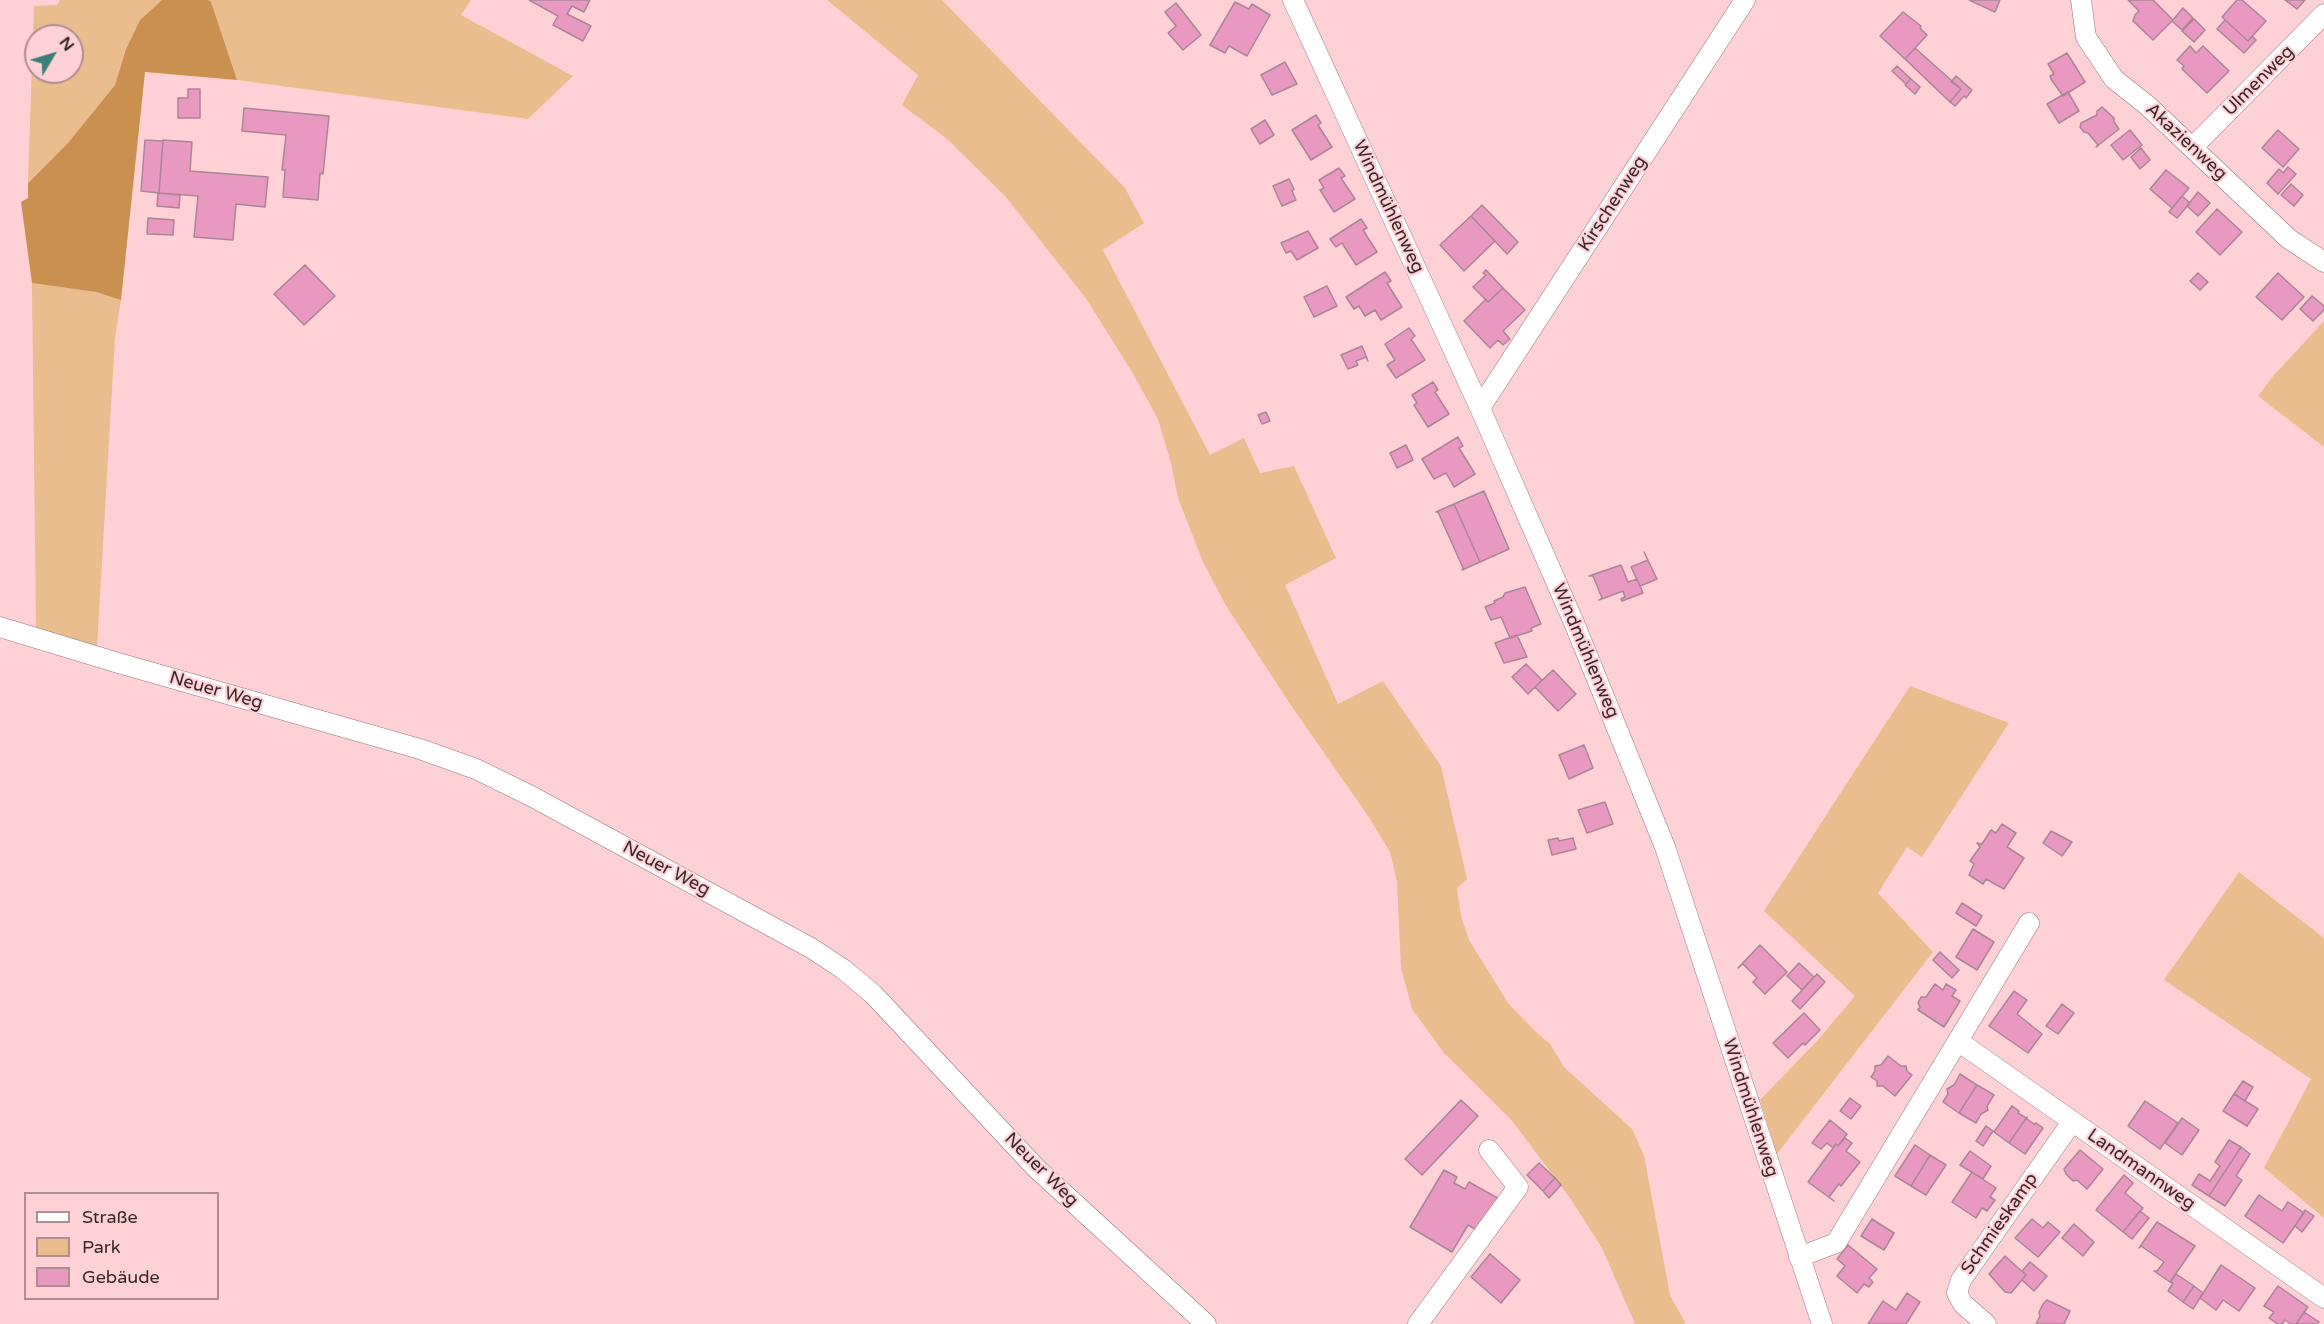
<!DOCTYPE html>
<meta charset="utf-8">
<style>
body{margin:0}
#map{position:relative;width:2324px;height:1324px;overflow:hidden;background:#fed1d7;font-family:"Varela Round",sans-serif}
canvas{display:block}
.legend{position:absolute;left:24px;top:1192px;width:195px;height:108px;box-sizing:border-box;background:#fed1d7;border:2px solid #af8d92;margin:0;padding:8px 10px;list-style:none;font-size:18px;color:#38272a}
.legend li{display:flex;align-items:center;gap:12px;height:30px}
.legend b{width:30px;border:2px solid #af8d92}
.north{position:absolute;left:24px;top:24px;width:60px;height:60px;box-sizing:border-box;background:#fed1d7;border:2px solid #af8d92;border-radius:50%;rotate:52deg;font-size:16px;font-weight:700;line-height:24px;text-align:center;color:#38272a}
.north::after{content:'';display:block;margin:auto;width:21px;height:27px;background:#39807a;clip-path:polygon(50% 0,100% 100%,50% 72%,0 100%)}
</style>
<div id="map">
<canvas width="2324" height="1324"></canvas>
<ul class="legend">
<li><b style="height:8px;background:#fff"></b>Straße</li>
<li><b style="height:16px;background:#e9bd8d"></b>Park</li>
<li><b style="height:16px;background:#e999c1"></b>Gebäude</li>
</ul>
<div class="north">N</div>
</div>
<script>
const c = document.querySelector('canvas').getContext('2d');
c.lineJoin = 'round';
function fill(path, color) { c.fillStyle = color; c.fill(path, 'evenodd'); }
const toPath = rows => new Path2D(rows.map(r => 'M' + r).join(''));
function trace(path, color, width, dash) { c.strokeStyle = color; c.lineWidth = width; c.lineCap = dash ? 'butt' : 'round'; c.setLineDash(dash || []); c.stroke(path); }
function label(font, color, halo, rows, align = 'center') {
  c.font = font + ' "Varela Round",sans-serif'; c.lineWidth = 4.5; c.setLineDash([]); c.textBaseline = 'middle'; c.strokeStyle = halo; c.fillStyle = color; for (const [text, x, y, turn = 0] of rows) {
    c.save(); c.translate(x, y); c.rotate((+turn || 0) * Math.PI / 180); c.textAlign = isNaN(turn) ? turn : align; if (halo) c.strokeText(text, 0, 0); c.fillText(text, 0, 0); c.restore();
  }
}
fill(toPath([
 [60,0,162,0,140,20,126,49,115,85,68,143,28,182,34,6,57,5],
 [36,36,72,36,72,72,36,72],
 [208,0,471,0,461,15,573,76,528,119,237,80,211,3],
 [827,0,942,0,1125,188,1144,223,1103,250,1210,455,1244,438,1260,473,1294,466,1336,558,1285,585,1338,704,1383,681,1441,766,1467,879,1457,888,1461,916,1469,940,1508,1003,1537,1033,1550,1044,1564,1067,1632,1129,1644,1155,1670,1295,1686,1324,1635,1324,1602,1248,1570,1198,1513,1122,1444,1053,1412,1009,1401,968,1397,882,1390,852,1368,816,1288,701,1225,604,1203,562,1178,498,1171,463,1158,419,1132,372,1085,297,1005,196,947,139,902,105,918,75],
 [32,283,96,292,121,300,115,338,97,648,36,631],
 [2324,321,2324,447,2258,396,2274,375],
 [1910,686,2009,723,1922,857,1907,847,1878,893,1933,952,1777,1154,1760,1100,1816,1042,1855,996,1764,911],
 [2239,872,2324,938,2324,1218,2264,1168,2311,1079,2164,980]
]), '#e9bd8d');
fill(toPath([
 [162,0,208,0,211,2,237,80,145,72,121,300,96,292,32,283,21,202,28,198,28,183,68,143,115,85,126,49,140,20]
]), '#c9904f');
const building = toPath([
 [529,0,590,0,584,12,572,6,567,14,591,26,583,41,553,25,558,16,529,0],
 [1969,0,2000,0,1995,12,1969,0],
 [2128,0,2153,0,2173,20,2153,40,2133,21,2135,15,2139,11,2128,0],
 [2237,0,2242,0,2266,21,2248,41,2222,17,2237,0],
 [2285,0,2305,0,2297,9,2285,0],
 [1235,2,1249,9,1252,4,1270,15,1247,56,1229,46,1225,53,1210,45,1235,2],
 [1176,3,1201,35,1183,50,1168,33,1176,26,1165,12,1176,3],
 [2183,8,2193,18,2182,30,2172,21,2183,8],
 [1903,12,1921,26,1920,28,1927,35,1905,59,1880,36,1903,12],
 [2194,19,2205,30,2194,42,2182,31,2194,19],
 [2225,20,2248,41,2252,36,2256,40,2244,53,2217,29,2225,20],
 [2190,46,2196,53,2203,46,2229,71,2207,93,2182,69,2184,66,2177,60,2190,46],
 [1915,48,1961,89,1950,102,1905,59,1915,48],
 [2067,53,2085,82,2063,96,2051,79,2050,76,2054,74,2048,64,2067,53],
 [1285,62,1297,84,1272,95,1261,75,1285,62],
 [1897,66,1911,79,1906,84,1892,71,1897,66],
 [1956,76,1972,90,1966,98,1964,96,1955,106,1950,102,1961,89,1951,82,1956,76],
 [1911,79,1920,87,1915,94,1905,85,1911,79],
 [188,89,200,89,200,118,178,118,178,98,188,98,188,89],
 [2068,92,2079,111,2059,123,2047,104,2068,92],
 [2102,107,2114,118,2114,122,2119,129,2096,147,2098,145,2088,133,2084,132,2080,127,2081,123,2097,115,2097,111,2102,107],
 [244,108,329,116,323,174,320,173,318,200,283,197,285,170,282,170,286,135,242,131,244,108],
 [1316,115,1321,123,1318,125,1332,147,1311,160,1292,130,1316,115],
 [1265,120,1274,135,1260,144,1251,129,1265,120],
 [2130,130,2142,145,2123,160,2111,145,2130,130],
 [2278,130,2299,149,2283,167,2262,148,2278,130],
 [145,140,163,141,159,193,141,191,145,140],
 [163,140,192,142,190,171,268,177,265,207,236,204,233,240,194,237,198,196,159,193,163,140],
 [2141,148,2150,160,2140,169,2131,157,2141,148],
 [2288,167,2296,174,2278,194,2267,183,2279,169,2283,173,2288,167],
 [1339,168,1345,176,1341,178,1355,199,1334,212,1320,190,1324,188,1319,180,1339,168],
 [2166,170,2189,188,2172,208,2150,189,2166,170],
 [1289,179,1294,189,1292,191,1296,200,1282,206,1273,186,1289,179],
 [2291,184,2303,195,2294,206,2281,195,2291,184],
 [2198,192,2210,203,2198,216,2187,206,2198,192],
 [158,193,180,195,179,208,157,206,158,193],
 [2182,196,2190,203,2177,218,2169,212,2182,196],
 [1482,205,1518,242,1507,254,1471,216,1482,205],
 [2217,209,2242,232,2220,255,2196,232,2217,209],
 [1471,216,1495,241,1464,271,1440,245,1471,216],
 [148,218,174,220,173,235,147,234,148,218],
 [1361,219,1367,228,1363,230,1377,252,1356,265,1342,243,1336,247,1330,239,1361,219],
 [1308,231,1318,248,1297,260,1291,251,1286,253,1281,243,1308,231],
 [305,265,335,296,304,325,274,294,305,265],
 [1486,270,1503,288,1488,302,1473,287,1486,275,1483,273,1486,270],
 [1385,272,1391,281,1387,283,1402,307,1381,320,1375,310,1365,316,1359,306,1354,309,1346,297,1385,272],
 [2198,273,2208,282,2200,290,2190,281,2198,273],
 [2278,273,2304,297,2282,320,2256,297,2278,273],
 [1327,286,1337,306,1314,317,1304,297,1327,286],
 [1503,288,1525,310,1503,331,1510,339,1503,345,1498,340,1490,348,1464,321,1486,299,1488,302,1503,288],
 [2312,296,2324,306,2324,310,2313,321,2300,309,2312,296],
 [1409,328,1415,336,1411,339,1425,360,1396,378,1387,365,1395,360,1385,344,1409,328],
 [1362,346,1368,361,1366,357,1356,361,1358,365,1348,369,1341,355,1362,346],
 [1433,382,1438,390,1435,392,1449,414,1428,427,1414,405,1417,403,1412,395,1433,382],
 [1266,412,1270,421,1262,424,1258,415,1266,412],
 [1458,437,1463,446,1459,448,1475,474,1454,487,1446,473,1434,479,1422,459,1458,437],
 [1406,445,1413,460,1397,468,1390,453,1406,445],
 [1484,491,1509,549,1480,562,1454,504,1484,491],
 [1454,504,1480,562,1462,570,1463,568,1438,512,1436,512,1454,504],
 [1644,552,1657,579,1640,586,1631,567,1648,560,1644,552],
 [1621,565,1628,582,1637,579,1643,593,1622,601,1621,599,1625,597,1623,591,1599,600,1602,598,1593,576,1589,576,1621,565],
 [1525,587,1541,624,1531,628,1532,631,1510,638,1501,617,1491,620,1485,607,1495,603,1494,601,1503,597,1505,593,1525,587],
 [1517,635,1527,657,1504,663,1495,643,1517,635],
 [1526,664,1542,680,1528,694,1512,677,1526,664],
 [1553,670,1576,694,1558,711,1535,687,1553,670],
 [1584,745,1593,768,1569,779,1559,755,1584,745],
 [1605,802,1613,824,1587,833,1578,810,1605,802],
 [2002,824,2016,833,2007,847,2024,858,2004,889,1986,879,1983,884,1969,875,1974,864,1970,861,1980,847,1977,843,1982,844,1991,830,1996,833,2002,824],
 [2051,831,2072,842,2062,856,2043,843,2051,831],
 [1558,838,1559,841,1573,838,1576,849,1552,855,1548,840,1558,838],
 [1962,903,1982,916,1976,926,1956,913,1962,903],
 [1973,929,1994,942,1977,970,1956,957,1973,929],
 [1760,945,1787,972,1765,994,1753,982,1757,978,1743,964,1738,968,1760,945],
 [1940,952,1959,970,1952,978,1933,960,1940,952],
 [1799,963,1814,977,1802,990,1787,976,1799,963],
 [1817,974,1825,982,1800,1009,1792,1001,1817,974],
 [1935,984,1943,990,1946,984,1956,990,1952,996,1960,1001,1944,1027,1918,1010,1920,1007,1918,1003,1921,997,1926,997,1935,984],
 [2014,991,2027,1000,2017,1014,2042,1034,2028,1053,1989,1026,2014,991],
 [2062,1004,2074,1013,2058,1034,2046,1026,2062,1004],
 [1804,1013,1820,1030,1805,1045,1803,1043,1788,1058,1773,1043,1804,1013],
 [1888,1056,1901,1066,1906,1066,1907,1071,1912,1075,1895,1096,1883,1086,1877,1086,1877,1081,1871,1077,1875,1071,1875,1066,1881,1065,1888,1056],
 [1960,1074,1977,1085,1959,1113,1943,1102,1948,1094,1947,1089,1954,1085,1960,1074],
 [2243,1081,2253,1087,2245,1101,2234,1094,2243,1081],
 [1977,1085,1994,1095,1987,1106,1988,1110,1981,1114,1976,1123,1959,1113,1977,1085],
 [2234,1094,2258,1109,2247,1126,2223,1111,2234,1094],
 [1850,1098,1861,1106,1851,1119,1840,1111,1850,1098],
 [1461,1100,1478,1116,1422,1175,1405,1159,1461,1100],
 [2145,1101,2178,1123,2160,1149,2128,1126,2145,1101],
 [2012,1106,2019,1111,2018,1113,2026,1118,2027,1117,2009,1143,1994,1132,2012,1106],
 [2027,1117,2027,1119,2034,1124,2036,1123,2043,1128,2025,1154,2009,1143,2027,1117],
 [2182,1118,2199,1130,2182,1155,2165,1143,2182,1118],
 [1830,1120,1847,1134,1838,1146,1836,1144,1833,1148,1827,1143,1821,1149,1812,1143,1830,1120],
 [1986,1126,1993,1131,1983,1146,1976,1141,1986,1126],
 [1845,1138,1852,1143,1846,1151,1860,1162,1841,1186,1839,1184,1829,1197,1834,1201,1808,1182,1836,1144,1838,1146,1845,1138],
 [2229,1140,2241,1147,2209,1196,2192,1185,2199,1174,2210,1181,2220,1166,2215,1162,2229,1140],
 [1915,1145,1930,1155,1911,1186,1895,1176,1915,1145],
 [2241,1147,2250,1154,2236,1176,2242,1180,2225,1206,2209,1196,2241,1147],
 [2080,1150,2103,1169,2087,1189,2077,1180,2073,1181,2066,1174,2064,1169,2080,1150],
 [1970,1151,1991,1166,1983,1179,1960,1165,1970,1151],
 [1930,1155,1946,1165,1926,1195,1911,1186,1930,1155],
 [1539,1163,1555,1178,1543,1191,1527,1175,1539,1163],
 [1444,1170,1457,1177,1454,1183,1465,1189,1469,1182,1501,1200,1482,1233,1468,1225,1452,1252,1410,1227,1444,1170],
 [1972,1172,1996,1188,1990,1197,1995,1200,1987,1211,1982,1208,1976,1218,1952,1202,1972,1172],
 [2124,1175,2133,1183,2125,1193,2143,1208,2123,1232,2096,1210,2124,1175],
 [1555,1178,1561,1185,1549,1198,1543,1191,1555,1178],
 [2259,1195,2282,1211,2288,1202,2304,1213,2283,1243,2245,1216,2259,1195],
 [2305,1210,2314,1216,2302,1232,2295,1226,2305,1210],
 [2140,1211,2149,1218,2132,1239,2123,1232,2140,1211],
 [1872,1219,1894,1233,1884,1250,1861,1236,1872,1219],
 [2032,1219,2043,1228,2048,1222,2060,1232,2038,1257,2015,1238,2032,1219],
 [2157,1222,2195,1246,2170,1282,2154,1271,2157,1271,2164,1262,2141,1246,2139,1248,2157,1222],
 [2074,1224,2094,1242,2083,1256,2062,1238,2074,1224],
 [1848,1245,1877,1269,1869,1278,1873,1282,1869,1287,1864,1284,1857,1293,1837,1276,1845,1266,1837,1259,1848,1245],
 [1490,1254,1520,1280,1501,1303,1471,1277,1490,1254],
 [2005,1256,2026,1275,2011,1293,2005,1292,1989,1274,2005,1256],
 [2030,1262,2047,1276,2034,1291,2022,1280,2026,1275,2022,1271,2030,1262],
 [2221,1265,2255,1288,2239,1311,2223,1300,2216,1310,2200,1298,2221,1265],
 [2176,1274,2194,1286,2183,1302,2168,1291,2173,1283,2170,1282,2176,1274],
 [2194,1286,2203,1293,2193,1309,2183,1302,2194,1286],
 [2278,1286,2308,1307,2296,1324,2291,1324,2285,1320,2282,1324,2278,1324,2269,1318,2274,1312,2264,1306,2278,1286],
 [1907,1293,1920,1302,1906,1324,1868,1324,1883,1301,1896,1310,1907,1293],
 [2047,1300,2070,1311,2064,1324,2036,1324,2040,1316,2039,1312,2043,1304,2047,1300],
 [2304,1312,2319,1322,2317,1324,2296,1324,2304,1312]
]);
fill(building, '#e999c1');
trace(building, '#aa8597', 1.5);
const minor = toPath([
 [1293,0,1480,408,1575,625,1665,847,1822,1324],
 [2081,0,2086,37,2114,79,2148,106,2289,239,2324,262],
 [2193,147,2324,14],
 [1480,408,1745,0],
 [0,627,115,662,420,749,476,769,531,796,811,948,843,969,873,994,1036,1168,1206,1324],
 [1958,1041,2324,1298],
 [1799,1257,1836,1243,2029,923],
 [1418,1324,1518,1187,1489,1150],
 [1986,1324,1963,1304,1957,1293,1961,1280,2072,1122]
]);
trace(minor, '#997177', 21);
trace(minor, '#fff', 20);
label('18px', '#38272a', '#fed1d7', [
 ["Ulmenweg",2259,81,-45],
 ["Akazienweg",2186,142,43],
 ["Kirschenweg",1613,204,-57],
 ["Windmühlenweg",1388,207,65],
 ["Windmühlenweg",1585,651,67],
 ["Neuer Weg",216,691,16],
 ["Neuer Weg",666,869,28],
 ["Windmühlenweg",1750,1108,72],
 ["Neuer Weg",1041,1170,45],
 ["Landmannweg",2141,1170,35],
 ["Schmieskamp",2000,1224,-55]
]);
</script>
